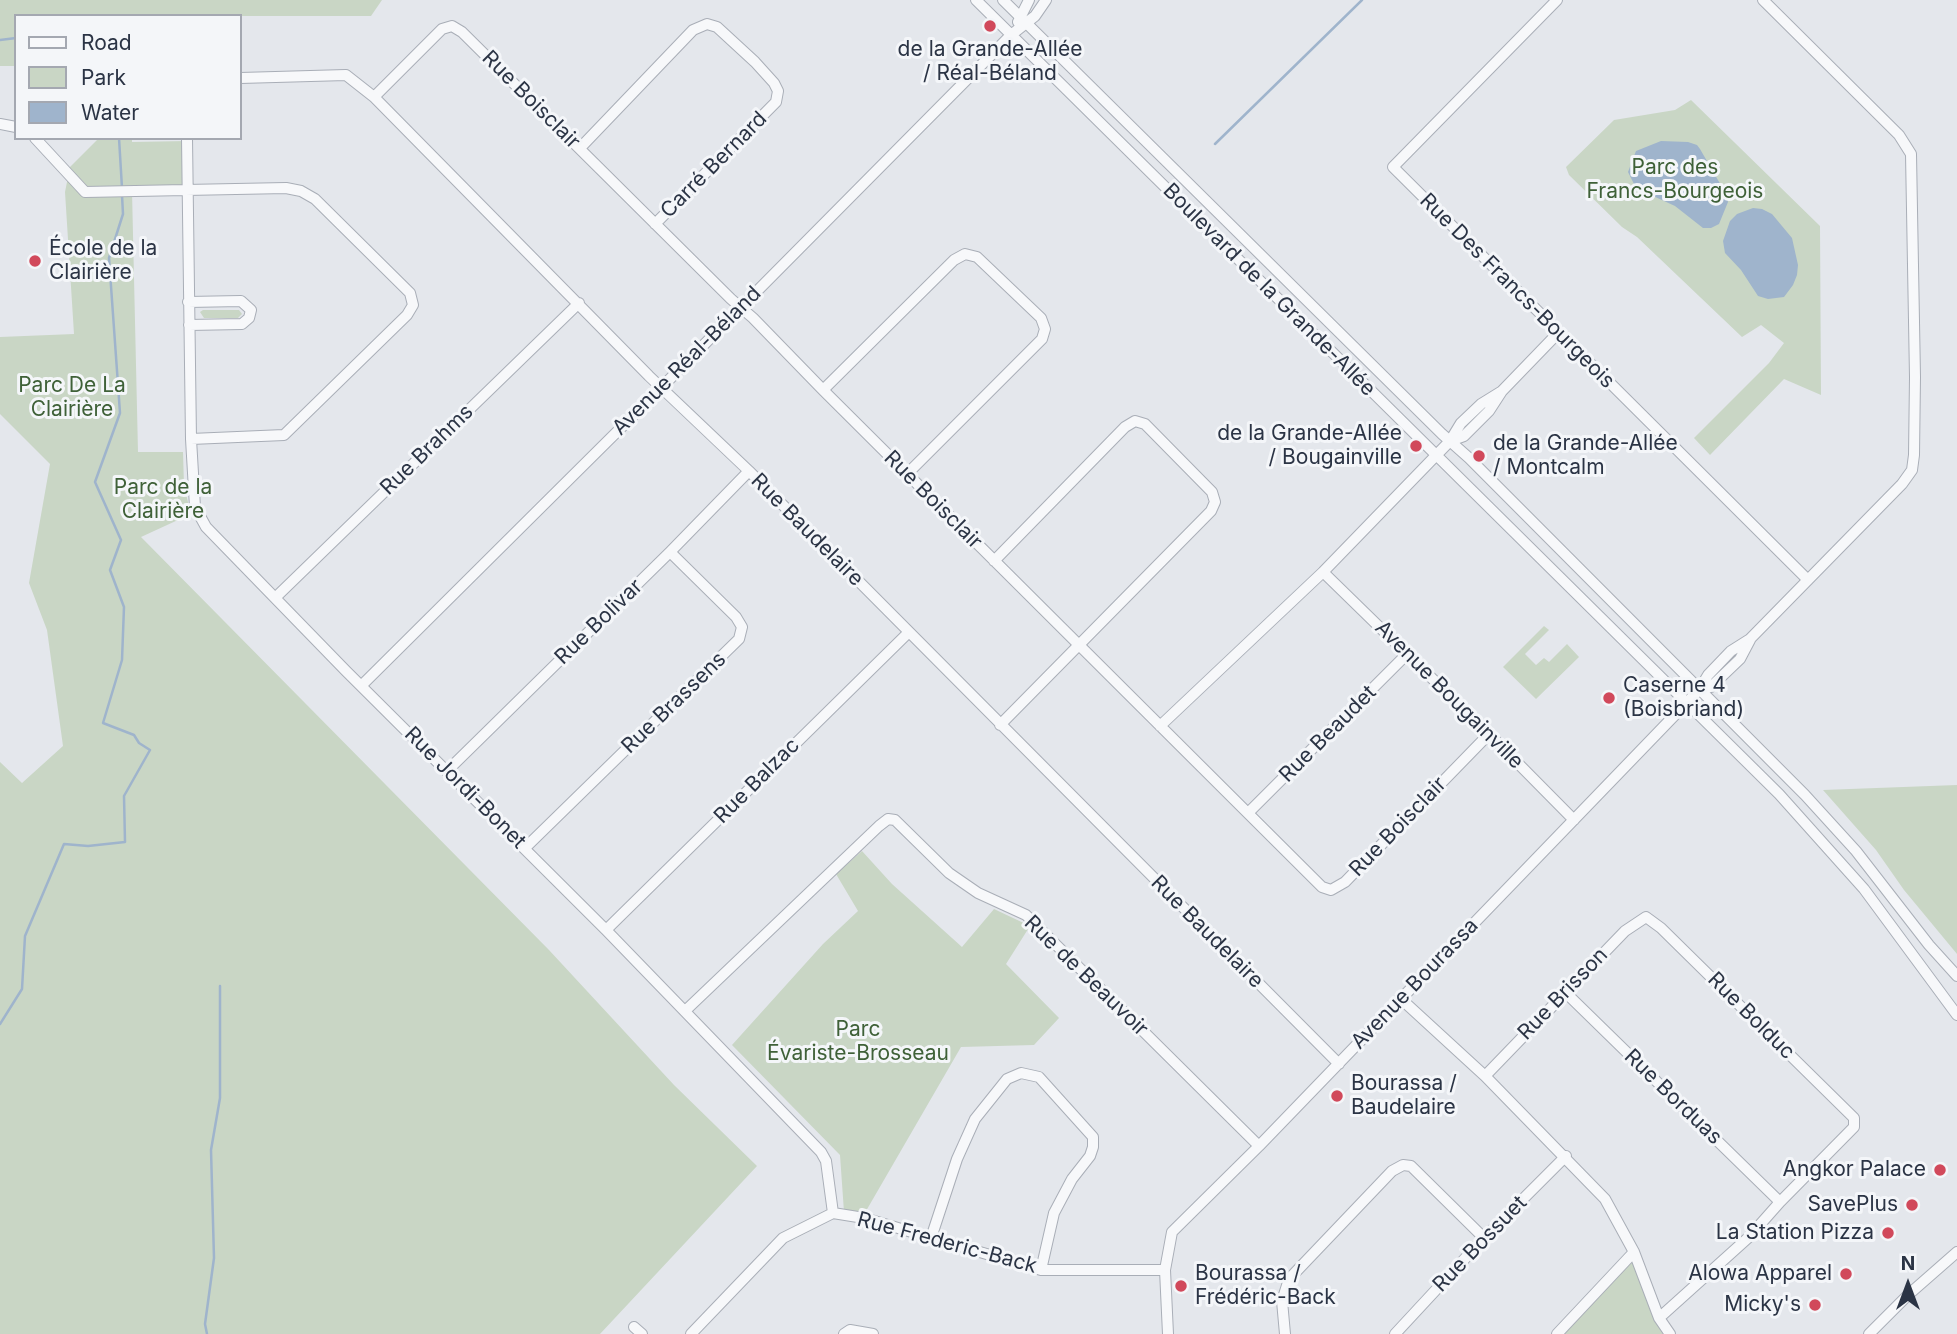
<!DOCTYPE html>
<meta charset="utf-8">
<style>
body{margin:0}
#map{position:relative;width:1957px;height:1334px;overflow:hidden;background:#e4e7ec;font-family:Inter,sans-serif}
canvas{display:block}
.legend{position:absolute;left:14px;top:14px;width:228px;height:126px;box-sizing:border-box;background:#f4f6f9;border:2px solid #a4a8b1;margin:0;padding:9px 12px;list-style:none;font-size:21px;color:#2b3445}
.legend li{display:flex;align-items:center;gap:14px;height:35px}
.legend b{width:35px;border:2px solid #a4a8b1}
.north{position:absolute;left:1873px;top:1250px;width:70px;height:70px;-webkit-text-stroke:5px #f4f6f9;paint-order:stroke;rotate:0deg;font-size:19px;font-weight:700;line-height:28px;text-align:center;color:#2b3445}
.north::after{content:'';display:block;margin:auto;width:24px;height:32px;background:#2b3445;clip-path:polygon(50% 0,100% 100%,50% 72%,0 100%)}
</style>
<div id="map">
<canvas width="1957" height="1334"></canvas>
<ul class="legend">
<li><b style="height:9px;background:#f7f8fa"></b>Road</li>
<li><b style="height:19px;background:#c9d6c5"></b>Park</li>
<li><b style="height:19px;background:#9fb4cc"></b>Water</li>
</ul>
<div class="north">N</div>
</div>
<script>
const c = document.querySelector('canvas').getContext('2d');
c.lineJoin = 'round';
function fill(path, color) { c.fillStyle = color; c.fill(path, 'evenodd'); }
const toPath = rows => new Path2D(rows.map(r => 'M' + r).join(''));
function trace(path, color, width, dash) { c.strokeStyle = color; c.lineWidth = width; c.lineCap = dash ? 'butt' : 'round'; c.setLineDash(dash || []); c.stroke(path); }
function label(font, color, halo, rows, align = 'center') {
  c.font = font + ' Inter,sans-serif'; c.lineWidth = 6; c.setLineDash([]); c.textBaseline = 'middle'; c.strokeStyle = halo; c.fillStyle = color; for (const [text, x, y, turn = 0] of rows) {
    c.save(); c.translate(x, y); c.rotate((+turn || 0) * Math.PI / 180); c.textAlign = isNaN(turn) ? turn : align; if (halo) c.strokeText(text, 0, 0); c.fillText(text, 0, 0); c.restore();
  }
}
fill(toPath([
 [0,0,382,0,371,16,16,16,16,66,0,66],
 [1691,100,1820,226,1821,395,1784,379,1710,455,1694,438,1769,363,1784,343,1761,325,1742,337,1637,237,1622,227,1569,175,1566,167,1614,120,1675,110],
 [99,138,132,138,132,142,187,141,188,190,132,191,138,452,183,452,184,486,191,514,141,537,549,950,674,1085,757,1166,600,1334,0,1334,0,762,22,783,63,746,47,630,29,583,50,464,0,414,0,337,74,334,65,192,70,167],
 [203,310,239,310,242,314,238,318,204,318,200,312],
 [1544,626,1549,630,1525,654,1536,665,1544,658,1549,662,1567,644,1579,657,1536,699,1503,667],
 [1957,785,1957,954,1904,890,1876,850,1823,790],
 [862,851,892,884,962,947,994,909,1030,926,1006,964,1059,1018,1034,1045,961,1047,866,1211,844,1212,840,1155,732,1045,823,944,858,911,836,874],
 [1634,1252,1670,1334,1557,1334]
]), '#c9d6c5');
fill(toPath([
 [1661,141,1688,142,1697,145,1700,149,1726,194,1728,202,1719,224,1711,228,1703,228,1675,206,1640,190,1634,184,1628,172,1636,151],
 [1753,208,1762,209,1772,214,1792,238,1798,265,1797,275,1793,285,1784,297,1768,299,1758,296,1741,270,1725,253,1723,241,1730,221,1737,214]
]), '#9fb4cc');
trace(toPath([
 [0,40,16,38],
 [119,138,122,188],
 [1215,144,1362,0],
 [0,1024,22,989,25,936,64,844,88,846,125,842,124,796,150,750,139,743,134,735,103,723,122,660,124,607,110,570,121,540,95,482,120,413,109,258,123,214,122,195],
 [207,1334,205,1324,214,1258,211,1150,220,1098,220,986]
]), '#9fb4cc', 2.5);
const minor = toPath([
 [976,0,1779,794,1864,889,1957,1015],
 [1003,0,1442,434,1469,458,1805,795,1856,851,1929,945,1957,976],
 [1557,0,1393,167,1808,580],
 [1018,22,1029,0],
 [240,78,346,75,374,97,649,376,749,471,1339,1064],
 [374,97,442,29,452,26,462,32,731,299,753,318,823,390,1322,887,1331,890,1345,882,1489,734],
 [0,124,16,127],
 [35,138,85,192,286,188,301,191,315,199,410,293,413,305,407,315,284,435,191,439],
 [187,138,191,439,195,507,206,527,346,671,606,930,821,1152,826,1161,833,1213],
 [580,148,693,30,707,24,717,27,755,62,774,83,778,91,776,102,655,224],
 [188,302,241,301,251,310,249,318,242,324,189,325],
 [823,390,954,260,965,254,977,257,1041,318,1045,329,1042,339,907,474],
 [1450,441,1464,436,1489,411,1502,391,1559,332],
 [994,561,1125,427,1135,421,1145,424,1212,492,1215,502,1211,511,1000,725],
 [1323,572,1489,734,1574,820],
 [276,597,579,303],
 [361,686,650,399,1011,35,1035,16,1046,0],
 [1699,690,1711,687,1717,681,1740,659,1750,640],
 [1160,726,1323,572,1450,441,1461,423,1481,404,1502,391],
 [447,771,670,552,749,471],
 [1248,813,1407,654],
 [525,848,739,639,742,627,736,617,670,552],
 [606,930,908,633],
 [1565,992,1780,1202],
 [1400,998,1485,1076,1605,1199,1634,1252,1659,1318,1670,1334],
 [685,1011,879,826,888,819,895,820,949,873,978,893,1026,915,1259,1146],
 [1485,1076,1625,931,1646,917,1661,928,1854,1118,1854,1127,1780,1202,1749,1237,1659,1318],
 [931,1238,957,1159,975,1119,1007,1079,1021,1073,1039,1077,1093,1137,1093,1147,1090,1156,1072,1179,1054,1213,1041,1270],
 [634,1327,642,1334],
 [691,1334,783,1238,833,1213,864,1218,1041,1270,1165,1270],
 [844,1334,850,1330,873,1334],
 [1168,1334,1165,1270,1172,1232,1259,1146,1699,690,1708,675,1731,651,1750,639,1902,484,1912,470,1914,455,1915,377,1911,154,1899,135,1763,0],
 [1285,1334,1282,1301,1289,1279,1392,1171,1403,1165,1411,1166,1484,1238],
 [1395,1334,1484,1238,1566,1156],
 [1557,1334,1634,1252],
 [1869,1334,1908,1295,1957,1252]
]);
trace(minor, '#a9aeb7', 12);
trace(minor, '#f7f8fa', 10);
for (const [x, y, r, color] of [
 [990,26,7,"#d1495b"],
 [35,261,7,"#d1495b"],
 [1416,446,7,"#d1495b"],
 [1479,456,7,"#d1495b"],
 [1609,698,7,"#d1495b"],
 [1337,1096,7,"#d1495b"],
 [1940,1170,7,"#d1495b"],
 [1912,1205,7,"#d1495b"],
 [1888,1233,7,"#d1495b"],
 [1846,1274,7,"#d1495b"],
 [1181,1286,7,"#d1495b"],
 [1815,1305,7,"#d1495b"]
]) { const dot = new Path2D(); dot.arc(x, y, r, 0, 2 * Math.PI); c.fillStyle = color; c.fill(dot); trace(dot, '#f4f6f9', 2.5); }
label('21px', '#2b3445', '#f4f6f9', [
 ["de la Grande-Allée",990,50,"center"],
 ["/ Réal-Béland",990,74,"center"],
 ["École de la",49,249,"left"],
 ["Clairière",49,273,"left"],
 ["de la Grande-Allée",1402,434],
 ["/ Bougainville",1402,458],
 ["de la Grande-Allée",1493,444,"left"],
 ["/ Montcalm",1493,468,"left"],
 ["Caserne 4",1623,686,"left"],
 ["(Boisbriand)",1623,710,"left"],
 ["Bourassa /",1351,1084,"left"],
 ["Baudelaire",1351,1108,"left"],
 ["Angkor Palace",1926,1170],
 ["SavePlus",1898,1205],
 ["La Station Pizza",1874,1233],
 ["Bourassa /",1195,1274,"left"],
 ["Frédéric-Back",1195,1298,"left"],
 ["Alowa Apparel",1832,1274],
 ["Micky's",1801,1305]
], 'right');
label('21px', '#2b3445', '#f4f6f9', [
 ["Rue Boisclair",531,100,45],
 ["Carré Bernard",714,165,-45],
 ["Boulevard de la Grande-Allée",1269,290,45],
 ["Rue Des Francs-Bourgeois",1517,291,45],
 ["Avenue Réal-Béland",687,361,-45],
 ["Rue Brahms",427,450,-44],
 ["Rue Boisclair",933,500,45],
 ["Rue Baudelaire",807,530,45],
 ["Rue Bolivar",599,622,-44],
 ["Avenue Bougainville",1449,695,45],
 ["Rue Brassens",674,703,-44],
 ["Rue Beaudet",1328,734,-45],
 ["Rue Balzac",757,781,-45],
 ["Rue Jordi-Bonet",465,788,45],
 ["Rue Boisclair",1398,827,-46],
 ["Rue Baudelaire",1207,932,45],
 ["Rue de Beauvoir",1086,976,44],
 ["Avenue Bourassa",1415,984,-46],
 ["Rue Brisson",1563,994,-46],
 ["Rue Bolduc",1751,1016,45],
 ["Rue Borduas",1673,1097,44],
 ["Rue Frederic-Back",947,1243,15],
 ["Rue Bossuet",1480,1244,-46]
]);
label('21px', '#3f6138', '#f4f6f9', [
 ["Parc des",1675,168],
 ["Francs-Bourgeois",1675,192],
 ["Parc De La",72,386],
 ["Clairière",72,410],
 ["Parc de la",163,488],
 ["Clairière",163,512],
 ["Parc",858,1030],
 ["Évariste-Brosseau",858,1054]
]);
</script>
